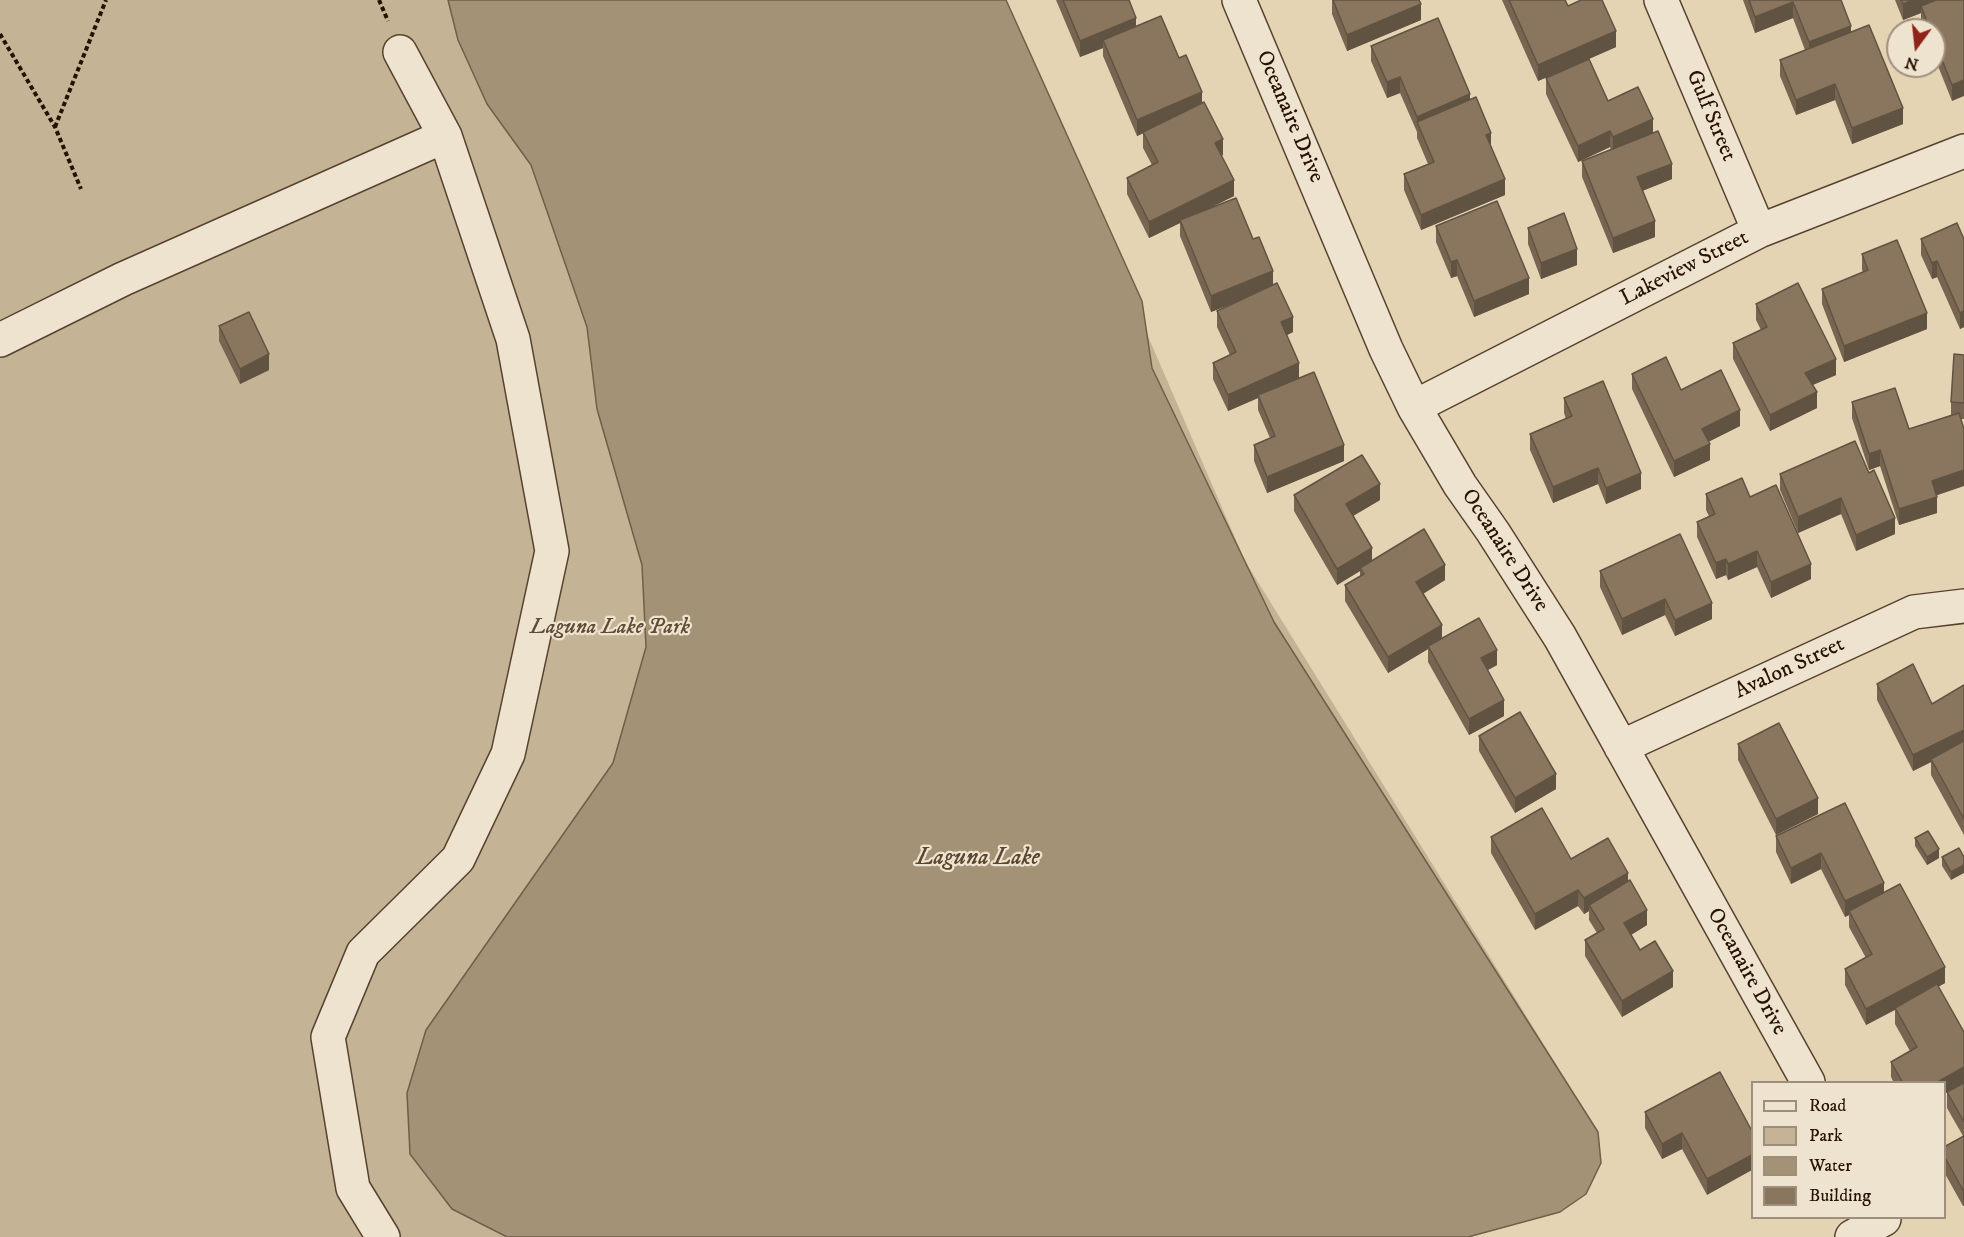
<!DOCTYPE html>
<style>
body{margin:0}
#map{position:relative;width:1964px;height:1237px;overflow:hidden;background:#e5d4b4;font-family:"IM FELL DW Pica",serif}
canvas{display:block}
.legend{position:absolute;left:1751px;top:1081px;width:195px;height:138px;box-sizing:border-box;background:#eee3ce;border:2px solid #9e8f7c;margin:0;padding:8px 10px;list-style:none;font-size:18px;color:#271101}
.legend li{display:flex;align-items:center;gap:12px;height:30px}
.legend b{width:30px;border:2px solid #9e8f7c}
.north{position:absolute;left:1886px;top:18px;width:60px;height:60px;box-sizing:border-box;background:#eee3ce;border:2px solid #9e8f7c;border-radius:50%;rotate:195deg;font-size:16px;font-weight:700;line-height:24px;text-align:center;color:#271101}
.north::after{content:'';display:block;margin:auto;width:21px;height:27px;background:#8f2418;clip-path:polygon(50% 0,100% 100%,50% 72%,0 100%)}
</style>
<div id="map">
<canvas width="1964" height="1237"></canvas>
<ul class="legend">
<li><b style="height:8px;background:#eee3ce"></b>Road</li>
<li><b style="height:16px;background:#c5b396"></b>Park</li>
<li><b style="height:16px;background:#a49277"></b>Water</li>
<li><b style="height:16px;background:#8a765e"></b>Building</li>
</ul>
<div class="north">N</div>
</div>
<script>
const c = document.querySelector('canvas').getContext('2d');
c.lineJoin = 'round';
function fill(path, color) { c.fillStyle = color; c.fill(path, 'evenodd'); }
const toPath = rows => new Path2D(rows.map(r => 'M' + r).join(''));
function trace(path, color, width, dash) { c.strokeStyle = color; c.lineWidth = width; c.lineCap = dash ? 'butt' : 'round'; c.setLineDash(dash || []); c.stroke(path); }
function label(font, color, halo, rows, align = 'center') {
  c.font = font + ' "IM FELL DW Pica",serif'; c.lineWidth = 4.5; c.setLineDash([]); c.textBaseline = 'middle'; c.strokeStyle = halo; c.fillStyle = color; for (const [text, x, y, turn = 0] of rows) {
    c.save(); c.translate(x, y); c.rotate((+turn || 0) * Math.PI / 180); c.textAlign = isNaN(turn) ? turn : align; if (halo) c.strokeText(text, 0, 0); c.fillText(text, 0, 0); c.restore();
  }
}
fill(toPath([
 [0,0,1003,0,1245,561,1598,1132,1601,1163,1586,1194,1560,1212,1468,1237,0,1237]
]), '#c5b396');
const water = toPath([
 [448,0,1006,0,1142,301,1152,368,1274,622,1598,1132,1601,1163,1586,1194,1560,1212,1468,1237,507,1237,452,1209,410,1154,407,1093,426,1030,613,763,646,647,642,565,597,409,587,327,531,165,487,104,458,40,448,0]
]);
fill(water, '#a49277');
trace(water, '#725e48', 1.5);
const minor = toPath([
 [1239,0,1386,349,1414,407,1460,485,1493,532,1560,637,1808,1082],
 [1661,0,1759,231],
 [0,340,123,279,445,136],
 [1414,407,1759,231,1964,151],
 [1621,747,1914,612,1964,606],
 [383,1237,353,1188,328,1037,363,953,458,859,508,754,552,551,513,339,445,136,400,52],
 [1852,1237,1884,1219]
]);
trace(minor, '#56422e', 36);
trace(toPath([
 [379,0,388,21],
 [0,34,55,127,81,189],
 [55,127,106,0]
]), '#271101', 4, [4.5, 3]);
trace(minor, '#eee3ce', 33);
fill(toPath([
 [1056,0,1129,0,1136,26,1179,58,1202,103,1223,155,1221,156,1234,196,1202,212,1273,285,1293,332,1287,335,1299,378,1344,461,1267,493,1254,461,1254,445,1270,438,1258,410,1258,398,1228,411,1213,379,1213,363,1230,355,1217,327,1217,311,1239,301,1211,312,1180,236,1180,223,1149,238,1127,194,1127,178,1152,165,1143,148,1143,133,1137,136,1103,56,1103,48,1080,57],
 [1332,0,1419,0,1421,20,1347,51,1332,14],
 [1502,0,1565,0,1568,6,1616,47,1589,59,1608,101,1653,133,1672,179,1642,191,1655,237,1613,253,1582,177,1582,161,1611,150,1610,147,1578,162,1546,94,1546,78,1587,60,1538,81],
 [1743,0,1841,0,1851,32,1903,124,1852,144,1835,100,1796,115,1780,76,1780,60,1805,50,1793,18,1755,33],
 [1895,0,1964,0,1952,101,1934,56,1934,30,1924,30,1921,22,1921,13,1903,20],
 [1371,46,1470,100,1491,146,1505,195,1421,230,1404,190,1404,174,1428,164,1417,138,1417,132,1400,93,1387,98,1371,61],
 [1436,226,1529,294,1474,317,1457,276,1451,278,1436,242],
 [1528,228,1577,265,1541,279,1528,244],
 [1921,239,1964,239,1964,327,1960,329,1937,277,1932,279,1921,255],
 [1862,254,1927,329,1844,362,1822,304,1822,289,1863,272,1862,270],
 [1756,304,1836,375,1813,385,1817,408,1770,431,1733,359,1733,343,1761,330,1756,320],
 [219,326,269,370,240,384,219,341],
 [1964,355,1964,419,1960,419,1936,495,1937,513,1899,525,1880,466,1869,470,1852,418,1852,402,1909,429,1951,415,1951,402],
 [1632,374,1740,426,1708,442,1710,460,1674,477,1632,389],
 [1564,398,1641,489,1606,504,1598,484,1553,503,1530,450,1530,434,1566,419,1564,413],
 [1855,441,1895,534,1856,551,1841,514,1798,533,1780,490,1780,474],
 [1706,494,1750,497,1811,579,1771,598,1757,567,1728,580,1726,575,1716,579,1697,537,1697,522,1709,516,1706,510],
 [1294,495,1380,500,1353,516,1372,560,1445,580,1423,594,1442,638,1497,665,1487,670,1504,716,1469,735,1428,662,1428,649,1388,673,1345,601,1345,585,1360,576,1360,571,1337,585,1294,511],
 [1600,571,1712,619,1675,636,1665,615,1622,635,1600,587],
 [1877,684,1932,704,1964,685,1964,835,1931,775,1931,762,1913,771,1877,700],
 [1479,736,1556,789,1515,813,1479,751],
 [1738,744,1818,814,1776,835,1738,760],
 [1845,803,1884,893,1945,983,1938,987,1964,1032,1964,1205,1963,1206,1944,1172,1944,1147,1963,1136,1947,1108,1947,1092,1944,1083,1894,1083,1891,1077,1891,1062,1910,1051,1895,1024,1895,1010,1866,1025,1845,985,1845,969,1866,958,1849,927,1849,915,1845,917,1821,869,1791,884,1776,852,1776,836],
 [1491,837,1571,859,1628,882,1647,925,1631,935,1640,950,1673,987,1622,1017,1585,956,1585,940,1597,933,1589,920,1589,911,1584,914,1578,906,1535,930,1491,853],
 [1915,838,1939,858,1927,865,1915,846],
 [1959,848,1951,880,1942,866,1942,857],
 [1720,1072,1707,1195,1682,1149,1662,1159,1645,1128,1645,1112]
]), '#776551');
fill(toPath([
 [1913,0,1952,0,1921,6,1921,13,1903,20,1903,4],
 [1793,2,1793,18,1755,33,1755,17],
 [1421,4,1421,20,1347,51,1347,35],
 [1136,18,1136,34,1103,40,1103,48,1080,57,1080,41],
 [1851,26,1851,42,1809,58,1809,42],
 [1616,31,1616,47,1538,81,1538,65],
 [1400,77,1400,93,1387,98,1387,82],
 [1964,80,1964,96,1952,101,1952,85],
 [1835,84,1835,100,1796,115,1796,100],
 [1202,92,1202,108,1137,136,1137,120],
 [1470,94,1470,110,1417,122,1417,132,1417,117],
 [1903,108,1903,124,1852,144,1852,128],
 [1653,119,1653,134,1613,153,1613,137],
 [1610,131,1610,147,1578,162,1578,146],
 [1491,133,1491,149,1486,135],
 [1223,139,1223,155,1215,159,1215,143],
 [1672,164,1672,179,1637,193,1637,177],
 [1505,179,1505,195,1421,230,1421,215],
 [1234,180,1234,196,1181,222,1180,220,1180,223,1149,238,1149,222],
 [1655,221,1655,237,1613,253,1613,238],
 [1577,249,1577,265,1541,279,1541,263],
 [1457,260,1457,276,1451,278,1451,262],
 [1937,261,1937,277,1932,279,1932,263],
 [1273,271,1273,287,1211,312,1211,296],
 [1529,278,1529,294,1474,317,1474,301],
 [1964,311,1964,327,1960,329,1960,313],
 [1927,313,1927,329,1844,362,1844,346],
 [1293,317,1293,332,1281,338,1281,322],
 [269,354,269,370,240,384,240,369],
 [1836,359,1836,375,1805,388,1805,373],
 [1299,363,1299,379,1258,395,1258,398,1228,411,1228,395],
 [1817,392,1817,408,1770,431,1770,415],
 [1740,410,1740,426,1702,445,1702,429],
 [1710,444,1710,460,1674,477,1674,461],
 [1344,445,1344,461,1267,493,1267,477],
 [1880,450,1880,466,1869,470,1869,454],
 [1598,468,1598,484,1553,503,1553,487],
 [1964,470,1964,486,1932,497,1932,481],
 [1641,473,1641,489,1606,504,1606,488],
 [1380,484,1380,500,1346,520,1346,504],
 [1937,497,1937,513,1899,525,1899,509],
 [1841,498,1841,514,1798,533,1798,517],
 [1895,518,1895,534,1856,551,1856,535],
 [1372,548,1372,564,1360,568,1360,571,1337,585,1337,569],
 [1757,551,1757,567,1728,580,1728,564],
 [1726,559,1726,575,1716,579,1716,563],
 [1811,564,1811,579,1771,598,1771,582],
 [1445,565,1445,580,1416,598,1416,582],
 [1665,599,1665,615,1622,635,1622,619],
 [1712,603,1712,619,1675,636,1675,620],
 [1442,625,1442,641,1428,646,1428,649,1388,673,1388,657],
 [1497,650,1497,665,1481,674,1481,658],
 [1504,700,1504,716,1469,735,1469,719],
 [1964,730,1964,746,1931,759,1931,762,1913,771,1913,755],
 [1556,774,1556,789,1515,813,1515,798],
 [1818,798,1818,814,1776,835,1776,819],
 [1939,849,1939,858,1927,865,1927,857],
 [1821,853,1821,869,1791,884,1791,868],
 [1964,865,1964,873,1951,880,1951,872],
 [1628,873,1628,889,1589,905,1589,911,1584,914,1584,898],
 [1884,883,1884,899,1849,911,1849,915,1845,917,1845,901],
 [1578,890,1578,906,1535,930,1535,914],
 [1647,910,1647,925,1624,939,1624,923],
 [1945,967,1945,983,1866,1025,1866,1009],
 [1673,971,1673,987,1622,1017,1622,1001],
 [1964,1067,1964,1083,1944,1094,1944,1083,1936,1083],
 [1682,1133,1682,1149,1662,1159,1662,1144],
 [1752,1155,1752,1170,1707,1195,1707,1179],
 [1963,1190,1964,1190,1964,1205,1963,1206]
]), '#615342');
const building = toPath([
 [1063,0,1129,0,1136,18,1080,41,1063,0],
 [1333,0,1419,0,1421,4,1347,35,1333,0],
 [1509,0,1565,0,1568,6,1581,0,1602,0,1616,31,1538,65,1509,0],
 [1749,0,1841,0,1851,26,1809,42,1793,2,1755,17,1749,0],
 [1901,0,1913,0,1903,4,1901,0],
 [1936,0,1964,0,1964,80,1952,85,1934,40,1934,30,1930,30,1921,6,1936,0],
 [1161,16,1179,58,1186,55,1202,92,1137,120,1103,40,1161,16],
 [1438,18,1470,94,1417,117,1400,77,1387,82,1371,46,1438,18],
 [1869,25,1903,108,1852,128,1835,84,1796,100,1780,60,1869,25],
 [1589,59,1608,101,1638,87,1653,119,1613,137,1610,131,1578,146,1546,78,1589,59],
 [1476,97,1491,133,1486,135,1505,179,1421,215,1404,174,1434,162,1417,122,1476,97],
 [1204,102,1223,139,1215,143,1234,180,1149,222,1127,178,1158,162,1143,132,1204,102],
 [1658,131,1672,164,1637,177,1655,221,1613,238,1582,161,1658,131],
 [1236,198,1253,239,1259,237,1273,271,1211,296,1180,220,1236,198],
 [1497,201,1529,278,1474,301,1457,260,1451,262,1436,226,1497,201],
 [1564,213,1577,249,1541,263,1528,228,1564,213],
 [1957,223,1964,239,1964,311,1960,313,1937,261,1932,263,1921,239,1957,223],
 [1897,240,1927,313,1844,346,1822,289,1868,270,1862,254,1897,240],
 [1277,283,1293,317,1281,322,1299,363,1228,395,1213,363,1236,352,1217,311,1277,283],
 [1798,283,1836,359,1805,373,1817,392,1770,415,1733,343,1767,327,1756,304,1798,283],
 [249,312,269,354,240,369,219,326,249,312],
 [1954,354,1964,355,1964,403,1951,402,1954,354],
 [1666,357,1681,390,1721,370,1740,410,1702,429,1710,444,1674,461,1632,374,1666,357],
 [1314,372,1344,445,1267,477,1254,445,1275,436,1258,395,1314,372],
 [1603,381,1641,473,1606,488,1598,468,1553,487,1530,434,1572,416,1564,398,1603,381],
 [1895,388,1909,429,1959,413,1964,429,1964,470,1932,481,1937,497,1899,509,1880,450,1869,454,1852,402,1895,388],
 [1855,441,1869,473,1874,470,1895,518,1856,535,1841,498,1798,517,1780,474,1855,441],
 [1362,455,1380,484,1346,504,1372,548,1337,569,1294,495,1362,455],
 [1742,478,1750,497,1776,485,1811,564,1771,582,1757,551,1728,564,1726,559,1716,563,1697,522,1715,514,1706,494,1742,478],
 [1424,529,1445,565,1416,582,1442,625,1388,657,1345,585,1364,574,1360,568,1424,529],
 [1680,534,1712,603,1675,620,1665,599,1622,619,1600,571,1680,534],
 [1479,618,1497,650,1481,658,1504,700,1469,719,1428,646,1479,618],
 [1913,664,1932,704,1964,685,1964,730,1913,755,1877,684,1913,664],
 [1520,712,1556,774,1515,798,1479,736,1520,712],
 [1779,723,1818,798,1776,819,1738,744,1779,723],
 [1964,741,1964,819,1931,759,1964,741],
 [1845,803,1884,883,1845,901,1821,853,1791,868,1776,836,1845,803],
 [1542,808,1571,859,1608,838,1628,873,1584,898,1578,890,1535,914,1491,837,1542,808],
 [1928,831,1939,849,1927,857,1915,838,1928,831],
 [1959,848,1964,857,1964,865,1951,872,1942,857,1959,848],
 [1630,880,1647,910,1624,923,1640,950,1655,941,1673,971,1622,1001,1585,940,1604,929,1589,905,1630,880],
 [1900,884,1945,967,1866,1009,1845,969,1872,954,1849,911,1900,884],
 [1937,984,1964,1032,1964,1067,1936,1083,1903,1083,1891,1062,1917,1047,1895,1008,1937,984],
 [1720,1072,1752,1131,1752,1155,1707,1179,1682,1133,1662,1144,1645,1112,1720,1072],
 [1964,1083,1964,1122,1947,1092,1964,1083],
 [1964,1136,1964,1190,1963,1190,1944,1156,1944,1147,1964,1136]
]);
fill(building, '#8a765e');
trace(building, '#615342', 1.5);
label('22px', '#271101', '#eee3ce', [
 ["Gulf Street",1710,116,67],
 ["Oceanaire Drive",1289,117,67],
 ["Lakeview Street",1685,269,-27],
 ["Oceanaire Drive",1504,551,57],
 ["Avalon Street",1790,669,-25],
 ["Oceanaire Drive",1746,972,61]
]);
label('italic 22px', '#5e4a35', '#eee3ce', [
 ["Laguna Lake Park",610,628]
]);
label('italic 24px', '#594530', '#eee3ce', [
 ["Laguna Lake",978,859]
]);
</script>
